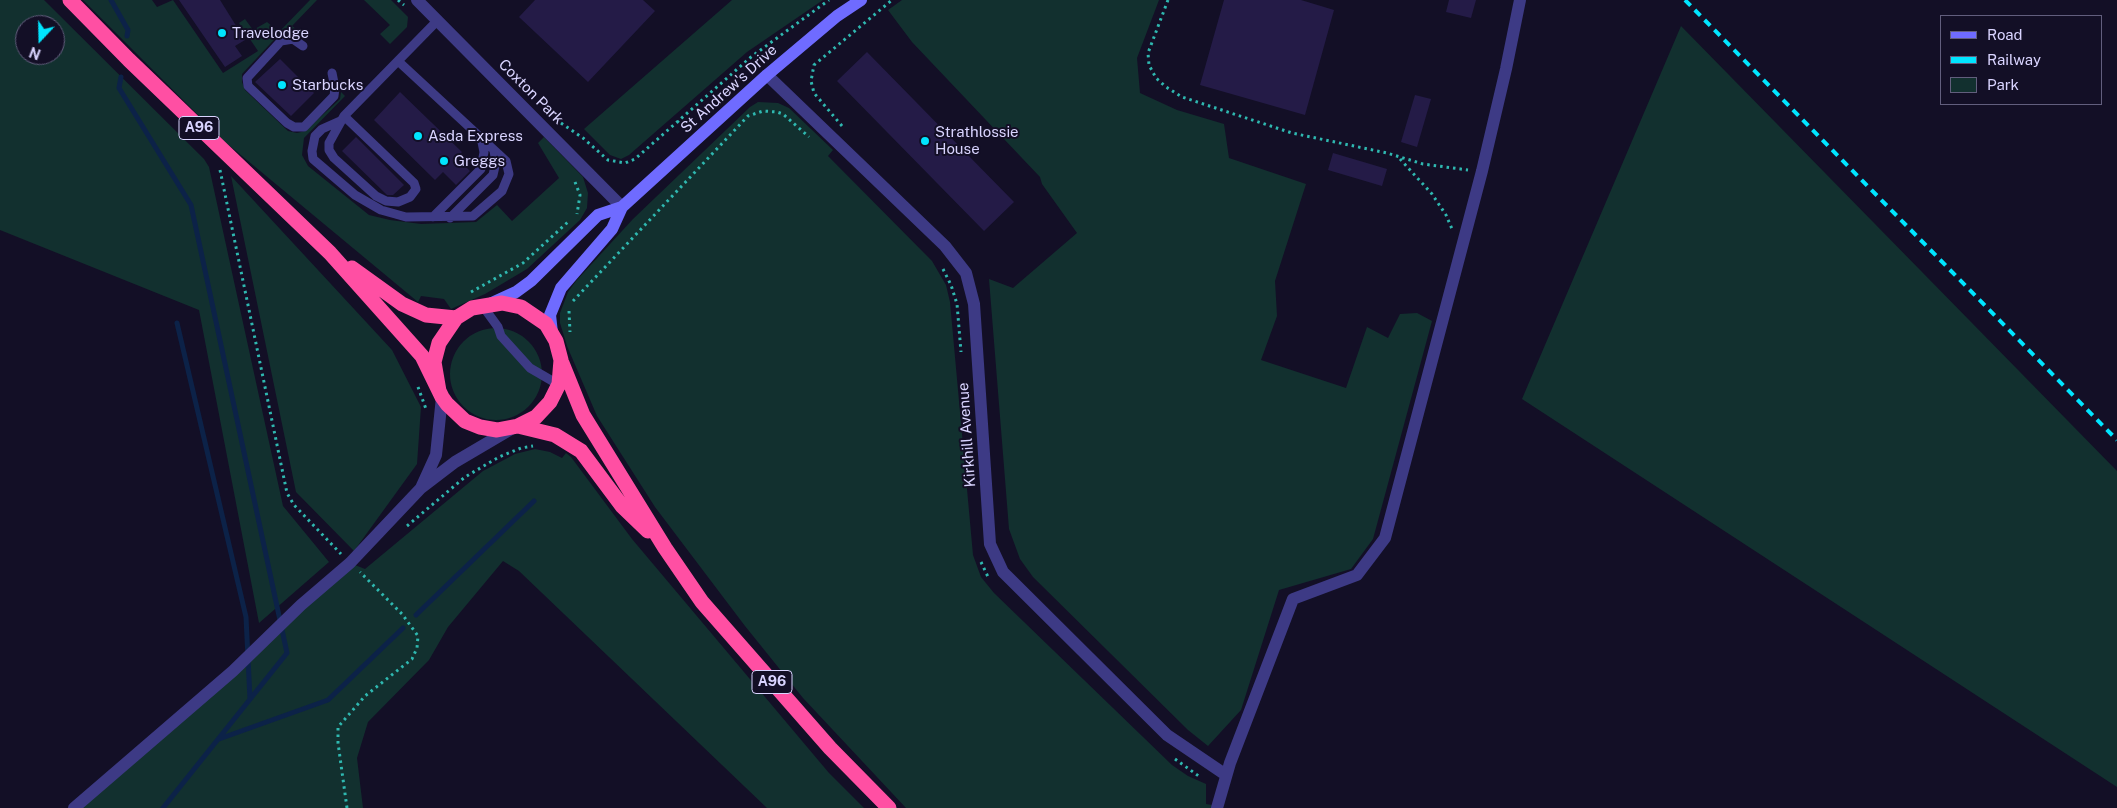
<!DOCTYPE html>
<style>
body{margin:0}
#map{position:relative;width:2117px;height:808px;overflow:hidden;background:#130f26;font-family:"Public Sans",sans-serif}
canvas{display:block}
.legend{position:absolute;left:1940px;top:15px;width:162px;height:90px;box-sizing:border-box;background:#130f26;border:1px solid #625e7d;margin:0;padding:6px 9px;list-style:none;font-size:15px;color:#d9d4ff}
.legend li{display:flex;align-items:center;gap:10px;height:25px}
.legend b{width:25px;border:1px solid #625e7d}
.north{position:absolute;left:15px;top:15px;width:50px;height:50px;box-sizing:border-box;background:#130f26;border:1px solid #625e7d;border-radius:50%;rotate:201deg;font-size:14px;font-weight:700;line-height:20px;text-align:center;color:#d9d4ff}
.north::after{content:'';display:block;margin:auto;width:18px;height:22px;background:#00e5ff;clip-path:polygon(50% 0,100% 100%,50% 72%,0 100%)}
</style>
<div id="map">
<canvas width="2117" height="808"></canvas>
<ul class="legend">
<li><b style="height:6px;background:#6f6bff"></b>Road</li>
<li><b style="height:6px;background:#00e5ff"></b>Railway</li>
<li><b style="height:14px;background:#12302f"></b>Park</li>
</ul>
<div class="north">N</div>
</div>
<script>
const c = document.querySelector('canvas').getContext('2d');
c.lineJoin = 'round';
function fill(path, color) { c.fillStyle = color; c.fill(path, 'evenodd'); }
const toPath = rows => new Path2D(rows.map(r => 'M' + r).join(''));
function trace(path, color, width, dash) { c.strokeStyle = color; c.lineWidth = width; c.lineCap = dash ? 'butt' : 'round'; c.setLineDash(dash || []); c.stroke(path); }
function label(font, color, halo, rows, align = 'center') {
  c.font = font + ' "Public Sans",sans-serif'; c.lineWidth = 4; c.setLineDash([]); c.textBaseline = 'middle'; c.strokeStyle = halo; c.fillStyle = color; for (const [text, x, y, turn = 0] of rows) {
    c.save(); c.translate(x, y); c.rotate((+turn || 0) * Math.PI / 180); c.textAlign = isNaN(turn) ? turn : align; if (halo) c.strokeText(text, 0, 0); c.fillText(text, 0, 0); c.restore();
  }
}
fill(toPath([
 [0,0,44,0,204,159,209,167,283,506,329,562,259,623,199,310,0,230],
 [25,25,55,25,55,55,25,55],
 [83,0,152,0,157,7,173,0,223,73,258,51,239,23,245,19,253,30,267,22,279,32,310,0,317,0,292,26,300,32,291,33,285,28,242,74,242,82,245,90,288,131,297,133,305,131,340,99,341,92,345,96,304,138,302,155,308,166,369,215,390,220,421,224,476,222,497,205,512,221,559,178,538,143,544,137,583,177,588,193,587,208,580,220,527,269,485,294,451,309,444,299,421,296,418,302,224,141],
 [364,0,391,0,408,17,407,27,390,44,380,34,390,25],
 [732,0,823,0,747,52,629,155,621,159,610,155,584,129],
 [902,0,1159,0,1137,58,1140,93,1177,110,1224,124,1229,158,1306,184,1275,281,1277,316,1261,360,1346,388,1367,327,1388,338,1400,314,1417,313,1432,321,1373,539,1351,569,1279,590,1241,710,1208,746,1188,730,1033,577,1020,559,1009,529,989,279,1013,288,1077,233,1042,184,1040,177,912,42,888,10],
 [1681,26,2117,471,2117,787,1522,399],
 [758,102,778,103,789,108,833,150,828,156,932,261,946,285,950,302,973,555,981,577,994,593,1172,765,1188,776,1206,784,1206,804,1212,805,1211,808,906,808,803,698,745,626,655,507,597,416,567,346,560,323,560,313,568,292,576,281,633,219,750,107],
 [231,176,392,350,421,407,417,464,354,551,296,492],
 '450 374a46 46 0 1 1 92 0a46 46 0 1 1-92 0Z',
 [535,449,550,452,562,458,566,453,571,457,632,539,829,773,864,808,767,808,519,571,503,561,448,627,429,660,368,722,357,758,363,808,74,808,350,563,365,569,483,471,515,454]
]), '#12302f');
trace(toPath([
 [111,0,128,30,127,36],
 [121,77,119,88,191,205,287,653,163,808],
 [177,323,246,617,250,699],
 [416,615,534,501],
 [219,739,328,700,403,628]
]), '#0c2248', 5);
fill(toPath([
 [179,0,220,0,245,40,235,46,242,56,225,67],
 [535,0,643,0,655,11,588,82,519,17],
 [1224,0,1301,0,1334,10,1305,115,1200,85],
 [1449,0,1476,0,1471,18,1446,12],
 [867,52,1014,202,984,231,837,81],
 [280,59,314,93,291,116,255,82],
 [400,92,462,152,457,158,470,171,456,185,443,172,435,180,374,120],
 [1415,95,1431,99,1417,147,1401,142],
 [356,137,404,185,393,195,387,195,342,151],
 [1333,153,1387,169,1382,186,1328,170]
]), '#241b47');
trace(toPath([
 [398,0,404,5],
 [1168,0,1148,53,1149,65,1156,78,1166,87,1182,97,1292,133,1387,153,1423,164,1468,170],
 [677,121,687,131],
 [561,123,583,138,608,160,625,163,635,159,751,57,829,0],
 [842,126,814,93,811,81,814,65,892,0],
 [1400,159,1432,194,1446,215,1452,229],
 [220,170,287,493,294,505,341,554],
 [575,182,580,195,577,214],
 [943,269,951,285,957,304,961,352],
 [471,292,523,263,569,221],
 [573,301,748,116,763,111,777,112,783,114,809,137],
 [569,311,570,332],
 [418,387,426,409],
 [407,526,465,477,499,457,521,448,533,446],
 [981,562,989,579],
 [1175,759,1200,777],
 [347,808,338,743,338,727,365,696,412,659,417,648,418,636,402,614,360,572]
]), '#2fb8b0', 3, [2.5, 4]);
trace(toPath([
 [303,46,293,39,281,41,247,78,248,86,287,123,294,127,304,127,334,96,335,88,332,73],
 [344,116,414,183,416,189,410,197,398,202,386,201,376,196,334,158,329,150,329,143,344,116,438,20],
 [340,121,322,129,315,136,312,151,313,159,355,195,381,210,406,217,473,216,502,191,509,174,506,161,398,61],
 [433,217,481,169,484,152,481,137],
 [450,218,493,175,496,162,494,151],
 [482,305,498,327,501,336,530,368,561,386]
]), '#3d3a85', 9);
trace(toPath([
 [417,0,622,207],
 [767,75,945,246,966,273,974,304,990,544,1003,572,1167,735,1226,775],
 [442,397,436,455,421,488,455,462,511,429],
 [74,808,233,671,301,605,350,563,421,488],
 [1217,808,1230,763,1293,599,1357,575,1385,538,1482,171,1506,69,1520,0]
]), '#3d3a85', 12);
trace(toPath([
 [492,303,516,292,531,281,598,215,622,207],
 [552,333,550,315,561,288,612,229,622,207,767,75,837,16,861,0]
]), '#6f6bff', 12);
trace(toPath([
 [70,0,129,60,330,253,422,356,442,397,447,404,465,421,480,427,497,430,518,426,536,417,550,402,559,384,561,360,556,341,546,324,521,307,502,303,472,308,456,318,439,343,434,362,439,391],
 [352,268,402,304,426,315,456,318],
 [562,363,583,415,665,548,702,602,830,748,889,808],
 [518,426,555,435,581,451,622,506,648,531]
]), '#ff4fa3', 15);
trace(toPath([
 [1685,0,2117,440]
]), '#00e5ff', 4, [8, 6]);
for (const [x, y, r, color] of [
 [222,33,5,"#00e5ff"],
 [282,85,5,"#00e5ff"],
 [418,136,5,"#00e5ff"],
 [925,141,5,"#00e5ff"],
 [444,161,5,"#00e5ff"]
]) { const dot = new Path2D(); dot.arc(x, y, r, 0, 2 * Math.PI); c.fillStyle = color; c.fill(dot); trace(dot, '#130f26', 2); }
for (const [x, y, w] of [
 [199,128,40],
 [772,682,40]
]) { const box = new Path2D(); box.roundRect(x - w / 2, y - 11.5, w, 23, 4); c.fillStyle = '#130f26'; c.fill(box); trace(box, '#d9d4ff', 1); }
label('bold 14px', '#d9d4ff', null, [
 ["A96",199,128],
 ["A96",772,682]
]);
label('15px', '#d9d4ff', '#130f26', [
 ["Travelodge",232,33],
 ["Starbucks",292,85],
 ["Strathlossie",935,132],
 ["House",935,149],
 ["Asda Express",428,136],
 ["Greggs",454,161]
], 'left');
label('15px', '#d9d4ff', '#130f26', [
 ["St Andrew's Drive",729,89,-42],
 ["Coxton Park",531,92,45],
 ["Kirkhill Avenue",967,435,-94]
]);
</script>
